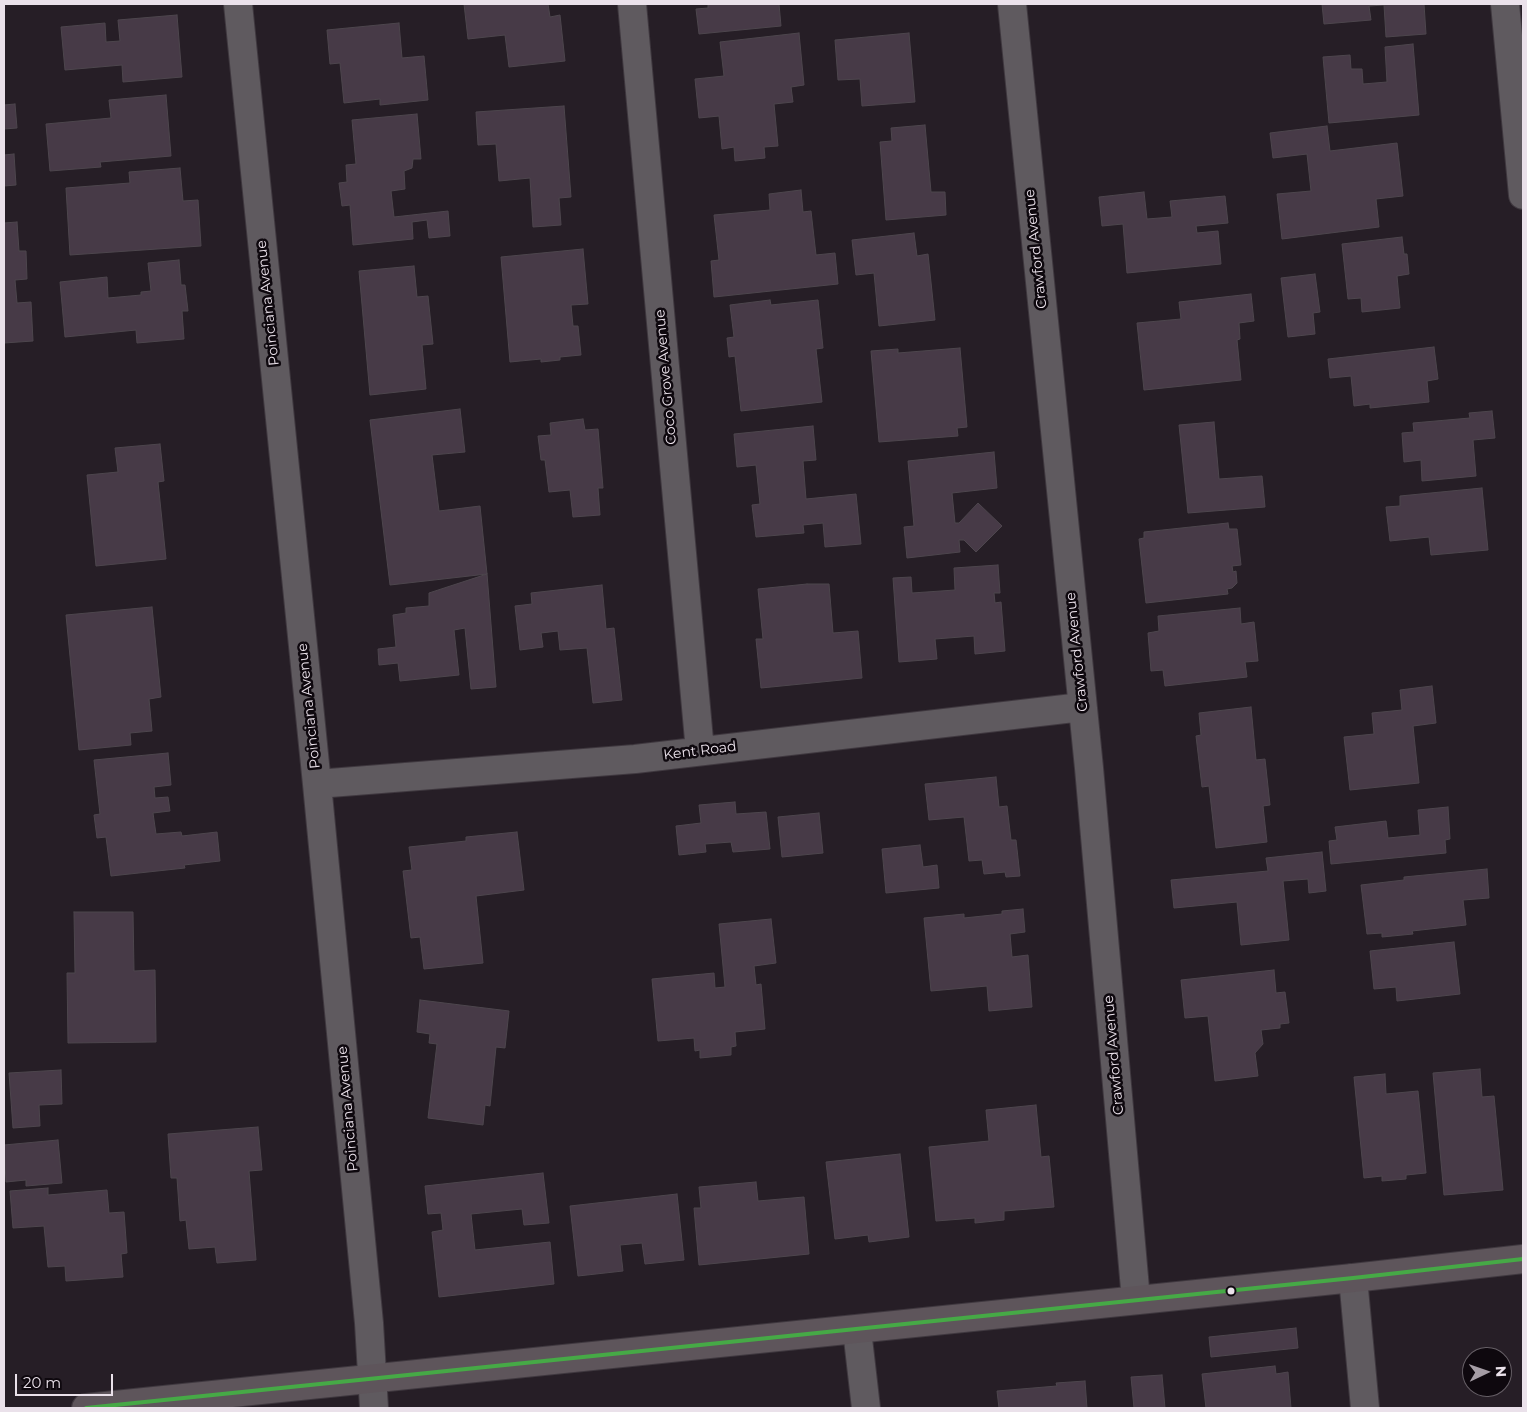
<!DOCTYPE html>
<style>
body{margin:0}
#map{position:relative;width:1527px;height:1412px;overflow:hidden;background:#261e26;font-family:Montserrat,sans-serif}
canvas{display:block}
.frame{position:absolute;inset:0;border:5px solid #eae1ea;pointer-events:none}
.north{position:absolute;left:1462px;top:1347px;width:50px;height:50px;box-sizing:border-box;background:#0e080e;border:1px solid #665f66;border-radius:50%;rotate:87deg;font-size:14px;font-weight:700;line-height:20px;text-align:center;color:#eae1ea}
.north::after{content:'';display:block;margin:auto;width:18px;height:22px;background:#a59da5;clip-path:polygon(50% 0,100% 100%,50% 72%,0 100%)}
.scale{position:absolute;left:15px;top:1374px;width:98px;height:22px;box-sizing:border-box;border:2px solid #eae1ea;border-top:0;padding-left:6px;font-size:15px;line-height:18px;white-space:nowrap;color:#eae1ea;-webkit-text-stroke:4px #0e080e;paint-order:stroke}
</style>
<div id="map">
<canvas width="1527" height="1412"></canvas>
<div class="frame"></div>
<div class="north">N</div>
<div class="scale">20 m</div>
</div>
<script>
const c = document.querySelector('canvas').getContext('2d');
c.lineJoin = 'round';
function fill(path, color) { c.fillStyle = color; c.fill(path, 'evenodd'); }
const toPath = rows => new Path2D(rows.map(r => 'M' + r).join(''));
function trace(path, color, width, dash) { c.strokeStyle = color; c.lineWidth = width; c.lineCap = dash ? 'butt' : 'round'; c.setLineDash(dash || []); c.stroke(path); }
function label(font, color, halo, rows, align = 'center') {
  c.font = font + ' Montserrat,sans-serif'; c.lineWidth = 5; c.setLineDash([]); c.textBaseline = 'middle'; c.strokeStyle = halo; c.fillStyle = color; for (const [text, x, y, turn = 0] of rows) {
    c.save(); c.translate(x, y); c.rotate((+turn || 0) * Math.PI / 180); c.textAlign = isNaN(turn) ? turn : align; if (halo) c.strokeText(text, 0, 0); c.fillText(text, 0, 0); c.restore();
  }
}
const building = toPath([
 [464,4,548,4,550,17,560,15,565,61,509,67,505,35,468,39,464,4],
 [708,4,779,4,781,26,699,34,696,9,708,8,708,4],
 [1322,4,1424,4,1426,34,1386,37,1384,5,1369,6,1371,20,1324,24,1322,4],
 [177,15,182,77,123,82,122,65,65,70,61,27,105,23,106,42,120,41,118,20,177,15],
 [399,23,402,58,424,56,428,100,380,105,380,99,344,103,340,63,330,64,327,30,399,23],
 [799,33,804,85,791,87,793,102,774,104,778,146,764,147,765,158,735,161,734,147,722,149,719,116,699,118,695,79,724,76,720,42,799,33],
 [909,33,915,102,862,106,860,79,838,80,835,40,909,33],
 [1413,44,1419,115,1329,123,1323,57,1350,55,1351,69,1362,69,1363,84,1387,82,1385,47,1413,44],
 [166,95,171,156,100,162,101,167,50,171,46,124,111,118,109,100,166,95],
 [15,104,17,128,4,129,4,105,15,104],
 [564,106,571,197,559,198,561,225,533,227,530,178,499,181,496,144,478,145,476,112,564,106],
 [417,114,421,159,413,159,412,168,404,171,405,189,391,191,394,217,448,211,450,236,429,238,427,220,412,222,413,239,353,245,350,205,342,206,339,183,347,182,346,165,356,164,352,120,417,114],
 [925,125,931,192,945,192,946,215,886,220,880,142,892,141,891,128,925,125],
 [1327,126,1330,151,1397,143,1403,196,1376,199,1379,227,1282,239,1277,194,1311,191,1307,154,1273,158,1270,133,1327,126],
 [14,154,16,185,4,186,4,155,14,154],
 [180,168,183,201,198,200,201,246,70,255,66,188,130,183,129,172,180,168],
 [801,190,803,212,811,211,816,255,835,253,838,284,714,297,711,261,719,260,714,215,770,210,769,194,801,190],
 [1144,192,1147,219,1172,217,1170,201,1225,196,1228,223,1196,226,1197,233,1218,231,1221,264,1127,273,1123,224,1102,226,1099,197,1144,192],
 [17,222,19,251,26,251,27,279,15,280,17,303,31,302,33,341,4,343,4,223,17,222],
 [914,233,917,256,928,254,935,320,879,326,874,273,856,275,852,240,914,233],
 [1402,237,1404,254,1407,254,1409,274,1397,276,1400,308,1362,312,1361,298,1348,299,1342,244,1402,237],
 [583,249,588,304,571,305,573,326,578,326,581,355,560,357,560,360,541,362,541,359,510,362,501,257,583,249],
 [179,260,181,285,185,285,188,311,182,311,184,339,137,343,136,330,65,337,60,282,107,277,108,298,141,295,141,292,151,291,148,263,179,260],
 [414,266,417,297,428,296,433,344,422,345,426,389,370,395,359,271,414,266],
 [1315,274,1320,312,1313,313,1315,334,1288,337,1281,278,1315,274],
 [1251,294,1254,321,1239,323,1240,339,1237,340,1241,380,1144,390,1137,323,1181,319,1179,302,1251,294],
 [770,300,771,305,818,300,823,348,816,349,822,402,741,411,735,356,729,357,727,338,734,337,730,305,770,300],
 [1434,347,1438,379,1427,381,1429,402,1370,408,1370,404,1354,406,1351,376,1330,378,1328,359,1434,347],
 [960,348,967,427,957,428,958,436,879,442,871,351,898,349,898,353,960,348],
 [460,409,465,452,432,455,439,511,480,506,487,574,390,585,370,420,460,409],
 [1492,411,1495,438,1473,440,1476,476,1422,481,1421,460,1404,462,1402,433,1414,432,1413,423,1470,418,1469,413,1492,411],
 [583,419,585,430,598,429,603,488,598,488,600,515,573,517,570,490,549,492,545,460,541,460,538,436,551,435,550,423,583,419],
 [1214,422,1219,479,1262,476,1265,507,1188,513,1179,425,1214,422],
 [813,426,816,460,803,461,806,499,856,494,861,544,825,547,823,523,803,525,804,533,756,537,752,505,760,504,756,465,737,467,734,434,813,426],
 [160,444,164,481,158,482,166,559,96,566,87,475,118,472,115,448,160,444],
 [994,452,997,488,952,493,955,523,959,523,978,503,1002,526,976,552,964,540,959,540,960,552,907,558,904,527,914,526,908,461,994,452],
 [1482,488,1488,550,1431,555,1429,537,1390,541,1386,507,1400,506,1400,496,1482,488],
 [1228,523,1229,529,1237,529,1241,565,1232,566,1233,572,1236,571,1237,583,1232,588,1227,589,1228,594,1146,603,1139,539,1144,538,1144,532,1228,523],
 [998,565,1000,593,994,593,995,603,1001,602,1005,651,975,654,974,636,935,639,937,659,899,662,893,578,911,577,912,593,955,590,954,568,998,565],
 [487,574,496,687,471,689,465,628,454,630,459,675,400,681,398,663,379,665,378,649,396,647,393,615,406,613,406,608,429,606,429,593,487,574],
 [807,584,829,584,833,633,858,631,862,678,761,688,756,639,763,639,758,589,807,584],
 [602,585,606,629,614,628,622,700,593,703,587,648,560,650,558,631,541,633,543,647,520,650,515,606,532,604,531,593,602,585],
 [152,607,161,697,149,699,152,731,130,733,131,745,79,750,66,615,152,607],
 [1240,608,1241,624,1254,622,1258,661,1245,662,1247,677,1165,686,1163,670,1151,671,1148,633,1159,631,1158,616,1240,608],
 [1432,686,1436,723,1413,726,1419,783,1350,790,1344,737,1374,734,1372,713,1402,710,1400,690,1432,686],
 [1251,707,1256,760,1265,759,1270,805,1263,806,1267,842,1216,848,1209,786,1202,787,1196,736,1201,735,1199,713,1251,707],
 [168,753,171,785,154,787,155,798,168,797,170,811,153,813,156,834,181,832,182,836,217,832,220,861,184,865,185,868,111,876,106,837,97,838,94,815,100,814,94,760,168,753],
 [996,777,999,807,1007,806,1011,840,1016,840,1020,876,1006,877,1005,872,984,874,982,860,969,861,964,817,929,820,925,784,996,777],
 [735,802,736,814,766,812,770,849,733,852,731,842,705,844,706,852,679,855,676,826,701,823,699,805,735,802],
 [1448,807,1450,839,1445,840,1446,853,1331,864,1329,841,1337,840,1335,827,1386,821,1388,838,1420,835,1418,810,1448,807],
 [819,813,823,853,782,857,778,817,819,813],
 [517,832,524,890,476,896,483,963,424,969,420,937,411,938,403,871,412,870,409,847,466,841,466,837,517,832],
 [920,845,923,867,937,865,939,888,886,893,882,849,920,845],
 [1322,852,1326,891,1309,893,1308,879,1283,881,1289,940,1241,945,1237,902,1174,908,1171,880,1268,871,1266,858,1322,852],
 [1487,869,1489,898,1463,900,1466,925,1412,931,1413,934,1382,937,1382,933,1367,934,1361,885,1404,880,1404,877,1487,869],
 [1023,909,1025,932,1010,934,1012,957,1028,955,1032,1007,989,1011,987,986,931,991,924,918,964,914,964,918,1002,914,1002,911,1023,909],
 [74,912,133,912,134,971,155,970,156,1042,68,1043,67,973,75,973,74,912],
 [771,919,776,963,754,966,756,985,761,984,765,1029,735,1032,736,1046,731,1047,731,1055,700,1058,700,1050,695,1051,694,1038,658,1041,652,979,714,973,715,988,725,987,719,924,771,919],
 [1454,942,1460,994,1397,1001,1396,987,1374,989,1370,951,1454,942],
 [1274,970,1276,993,1285,992,1289,1023,1280,1024,1280,1028,1261,1030,1263,1044,1255,1053,1258,1076,1215,1081,1208,1016,1185,1018,1181,980,1274,970],
 [420,1000,509,1011,505,1048,496,1047,490,1106,485,1105,483,1125,428,1118,437,1044,429,1043,430,1034,417,1032,420,1000],
 [1480,1069,1482,1097,1494,1096,1503,1190,1444,1195,1433,1073,1480,1069],
 [61,1070,62,1104,39,1105,40,1126,13,1128,9,1073,61,1070],
 [1385,1074,1386,1094,1418,1091,1426,1173,1406,1175,1406,1179,1382,1181,1382,1176,1364,1178,1354,1077,1385,1074],
 [1036,1105,1041,1157,1049,1156,1054,1207,1004,1211,1004,1220,975,1223,975,1218,936,1221,929,1147,989,1141,986,1110,1036,1105],
 [258,1127,262,1170,249,1171,256,1260,217,1263,215,1247,189,1249,186,1220,180,1221,177,1178,171,1178,168,1134,258,1127],
 [58,1140,62,1183,26,1186,26,1180,6,1182,4,1145,58,1140],
 [900,1154,909,1237,869,1242,868,1235,835,1239,826,1162,900,1154],
 [543,1173,549,1223,524,1225,522,1209,471,1214,475,1250,550,1242,554,1284,439,1297,432,1232,443,1230,441,1213,428,1214,425,1186,543,1173],
 [756,1182,758,1201,804,1197,809,1254,699,1265,694,1208,701,1208,699,1187,756,1182],
 [48,1188,48,1195,107,1190,109,1213,124,1212,127,1253,121,1254,123,1277,66,1281,65,1266,48,1267,44,1226,13,1228,10,1191,48,1188],
 [677,1194,684,1260,645,1264,642,1243,620,1245,623,1271,578,1276,570,1206,677,1194],
 [1296,1328,1298,1348,1211,1357,1209,1337,1296,1328],
 [1275,1366,1276,1374,1288,1372,1291,1408,1206,1408,1202,1374,1275,1366],
 [1162,1375,1165,1408,1134,1408,1131,1377,1162,1375],
 [1085,1381,1087,1408,999,1408,997,1391,1057,1386,1056,1383,1085,1381]
]);
fill(building, '#473a47');
trace(building, '#4d464d', 1);
const minor = toPath([
 [238,4,317,784,369,1323,374,1408],
 [632,4,700,751],
 [1012,4,1089,768,1136,1300],
 [1505,4,1523,195],
 [317,784,635,759,1082,707],
 [1353,1278,1365,1408],
 [857,1330,866,1408]
]);
const secondary = toPath([
 [86,1408,1353,1278,1523,1259]
]);
trace(minor, '#3f383f', 30);
trace(secondary, '#3f383f', 30);
trace(minor, '#5f5a5f', 28);
trace(secondary, '#5e555b', 28);
trace(toPath([
 [86,1408,1353,1278,1523,1259]
]), '#46a946', 4);
for (const [x, y, r, color] of [
 [1231,1291,4.5,"#eae1ea"]
]) { const dot = new Path2D(); dot.arc(x, y, r, 0, 2 * Math.PI); c.fillStyle = color; c.fill(dot); trace(dot, '#0e080e', 2); }
label('14px', '#eae1ea', '#0e080e', [
 ["Crawford Avenue",1036,249,-96],
 ["Poinciana Avenue",268,303,-96],
 ["Coco Grove Avenue",666,377,-95],
 ["Crawford Avenue",1077,652,-96],
 ["Poinciana Avenue",309,706,-96],
 ["Kent Road",700,751,-7],
 ["Crawford Avenue",1114,1055,-95],
 ["Poinciana Avenue",348,1109,-95]
]);
</script>
